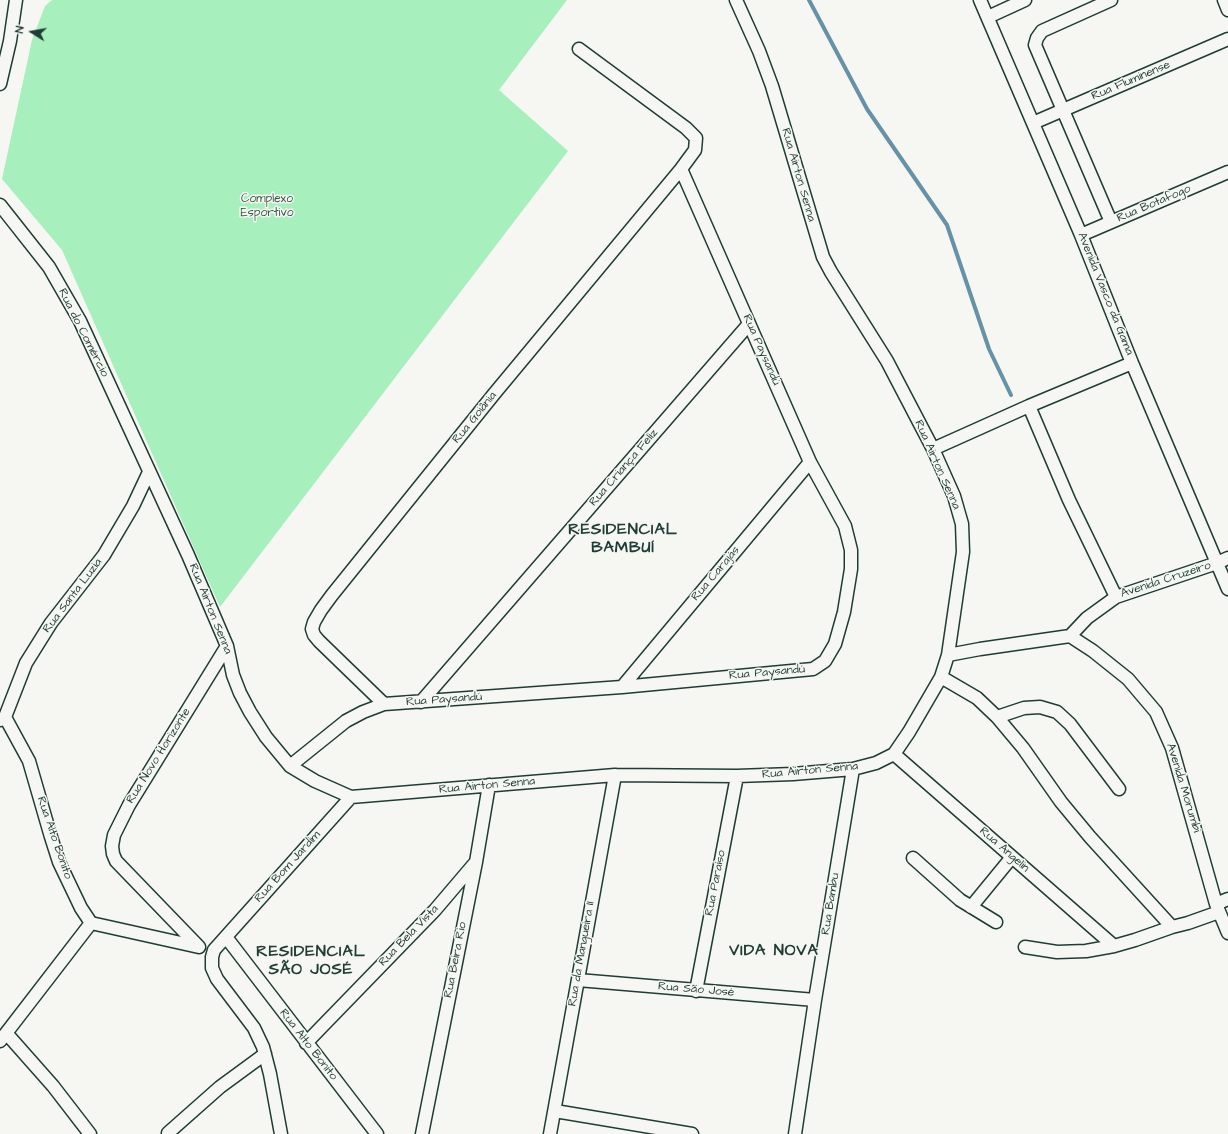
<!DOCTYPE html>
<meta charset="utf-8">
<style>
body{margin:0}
#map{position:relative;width:1228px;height:1134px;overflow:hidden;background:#f6f6f2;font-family:"Architects Daughter",sans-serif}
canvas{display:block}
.north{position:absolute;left:12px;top:12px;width:40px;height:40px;-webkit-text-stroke:3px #f6f6f2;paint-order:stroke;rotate:281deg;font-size:11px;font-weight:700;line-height:16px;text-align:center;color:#1f3d34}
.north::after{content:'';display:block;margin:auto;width:14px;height:18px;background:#1f3d34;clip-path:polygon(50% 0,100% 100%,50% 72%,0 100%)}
</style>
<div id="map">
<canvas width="1228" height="1134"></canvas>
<div class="north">N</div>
</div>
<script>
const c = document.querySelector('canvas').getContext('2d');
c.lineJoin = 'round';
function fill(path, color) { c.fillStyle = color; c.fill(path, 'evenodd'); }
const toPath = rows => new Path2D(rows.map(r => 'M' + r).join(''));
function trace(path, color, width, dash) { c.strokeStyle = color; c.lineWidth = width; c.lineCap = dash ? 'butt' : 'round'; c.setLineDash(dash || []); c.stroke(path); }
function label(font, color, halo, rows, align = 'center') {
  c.font = font + ' "Architects Daughter",sans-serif'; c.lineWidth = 3; c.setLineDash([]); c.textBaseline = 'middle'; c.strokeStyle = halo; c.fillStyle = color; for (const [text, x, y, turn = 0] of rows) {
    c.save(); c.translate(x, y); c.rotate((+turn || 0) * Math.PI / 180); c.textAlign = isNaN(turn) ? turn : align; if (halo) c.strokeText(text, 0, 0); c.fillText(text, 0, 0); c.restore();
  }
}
fill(toPath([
 [52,0,567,0,499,90,568,151,220,607,62,250,2,179,32,40,45,6]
]), '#a7efbc');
trace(toPath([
 [809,0,867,109,947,225,989,349,1011,395]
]), '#6692a7', 4);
const minor = toPath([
 [980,0,1081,235,1132,363,1228,589],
 [1224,0,1228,10],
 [988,17,1025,0],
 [0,84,10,41,16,0],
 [1033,123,1228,39],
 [0,205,49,267,80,321,188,555,227,646,233,675,240,693,250,712,266,737,290,766,315,781,351,797,615,775,737,776,793,774,853,769,876,763,894,754,909,732,941,677,948,655,963,552,962,524,954,496,933,449,887,361,831,272,823,257,772,86,759,51,736,0],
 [1111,222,1035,45,1037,38,1042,31,1111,0],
 [1081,235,1228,172],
 [1029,406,1069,500,1116,597],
 [933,449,1029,406,1132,363],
 [1070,636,1087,618,1116,597,1217,563,1228,558],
 [948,655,980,649,1070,636,1093,651,1128,679,1156,712,1172,748,1216,904,1228,933],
 [941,677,977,698,997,717,1023,748,1061,802,1090,837,1172,927],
 [622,687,810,462],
 [421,702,749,324],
 [384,704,319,641,314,635,312,629,314,622,321,610,332,595,494,394,681,169,695,150,696,138,686,128,579,49],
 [5,717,29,761,51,837,59,862,81,908,91,923,199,947],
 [997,717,1024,708,1040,707,1057,712,1070,724,1119,789],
 [0,720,5,717,26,663,51,623,104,555,133,506,149,472],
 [894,754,1114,946],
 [290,766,346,721,363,712,384,704,622,687,813,669,825,661,835,644,844,612,851,569,851,550,845,526,810,462,681,169],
 [913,858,960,900,996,922],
 [1216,904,1228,899],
 [971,907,1012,857],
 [226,937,377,1134],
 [199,947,116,861,113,854,112,846,114,835,129,805,227,646],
 [1025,947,1057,952,1086,951,1114,946,1135,940,1172,927,1188,923,1219,912],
 [578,980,815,1000],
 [696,991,737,776],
 [7,1034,53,1086,90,1134],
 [0,1041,91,923],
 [306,1043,435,910,475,863],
 [555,1111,692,1134],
 [168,1133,220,1087,265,1054],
 [281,1134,270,1074,263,1047,254,1028,217,979,212,968,212,957,214,950,351,797],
 [422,1134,476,862,489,785],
 [550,1134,615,775],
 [795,1134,815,1000,853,769]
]);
trace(minor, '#1f3d34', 15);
trace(minor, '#f6f6f2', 12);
label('12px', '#1f3d34', '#f6f6f2', [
 ["Rua Fluminense",1131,81,-23],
 ["Rua Airton Senna",798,175,74],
 ["Rua Botafogo",1154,204,-23],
 ["Avenida Vasco da Gama",1105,294,68],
 ["Rua do Comércio",83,333,63],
 ["Rua Paysandú",761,350,66],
 ["Rua Goiânia",475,418,-51],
 ["Rua Airton Senna",937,465,66],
 ["Rua Criança Feliz",624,468,-49],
 ["Rua Carajás",716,574,-50],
 ["Avenida Cruzeiro",1166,580,-18],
 ["Rua Santa Luzia",73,596,-53],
 ["Rua Airton Senna",210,609,68],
 ["Rua Paysandú",767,673,-5],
 ["Rua Paysandú",444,700,-4],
 ["Rua Novo Horizonte",159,756,-58],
 ["Rua Airton Senna",810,771,-5],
 ["Rua Airton Senna",487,786,-5],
 ["Avenida Morumbi",1183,788,73],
 ["Rua Alto Bonito",54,838,71],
 ["Rua Angelin",1004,850,41],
 ["Rua Bom Jardim",288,867,-48],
 ["Rua Paraíso",716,883,-79],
 ["Rua Bambu",831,904,-81],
 ["Rua Bela Vista",409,936,-46],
 ["Rua da Mangueira II",582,954,-80],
 ["Rua Beira Rio",456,960,-79],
 ["Rua São José",696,990,5],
 ["Rua Alto Bonito",308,1045,52]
]);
label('12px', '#335848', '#f6f6f2', [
 ["Complexo",267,199],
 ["Esportivo",267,213]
]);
c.letterSpacing = '1px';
label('bold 16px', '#1f3d34', '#f6f6f2', [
 ["RESIDENCIAL",623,531],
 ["BAMBUÍ",623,549],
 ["VIDA NOVA",774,952],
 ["RESIDENCIAL",311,953],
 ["SÃO JOSÉ",311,971]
]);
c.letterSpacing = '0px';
</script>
